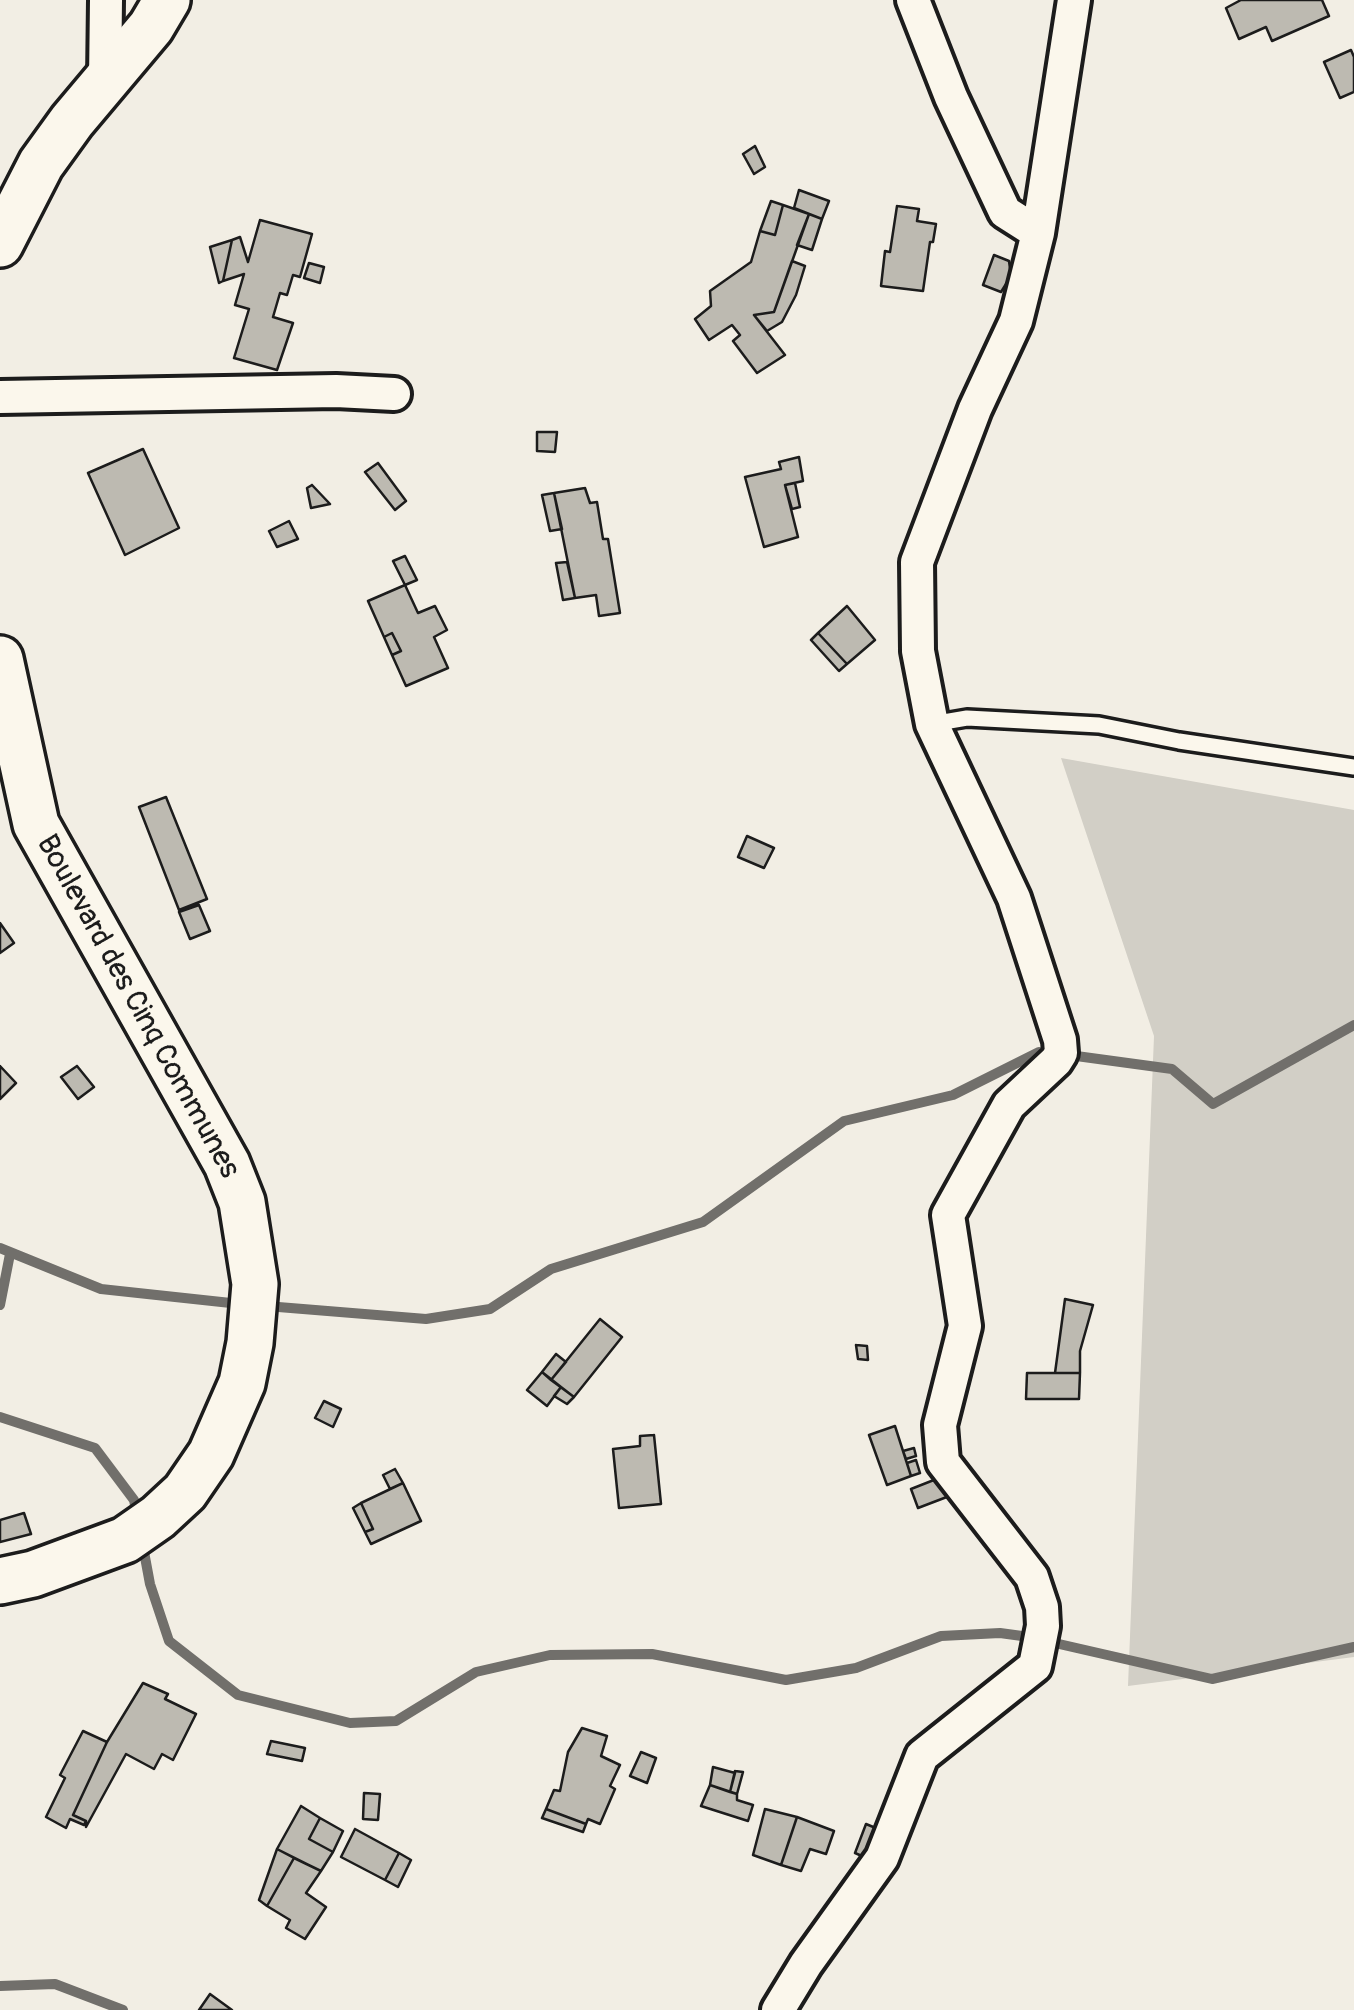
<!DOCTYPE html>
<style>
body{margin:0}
canvas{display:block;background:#f2eee4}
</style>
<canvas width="1354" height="2010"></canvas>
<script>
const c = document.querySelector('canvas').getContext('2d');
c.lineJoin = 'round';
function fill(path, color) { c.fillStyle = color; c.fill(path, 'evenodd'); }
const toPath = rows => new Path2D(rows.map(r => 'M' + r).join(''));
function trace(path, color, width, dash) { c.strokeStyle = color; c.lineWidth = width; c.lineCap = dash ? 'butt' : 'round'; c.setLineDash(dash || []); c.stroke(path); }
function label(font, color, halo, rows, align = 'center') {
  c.font = font + ' Pangolin,sans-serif'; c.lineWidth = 8; c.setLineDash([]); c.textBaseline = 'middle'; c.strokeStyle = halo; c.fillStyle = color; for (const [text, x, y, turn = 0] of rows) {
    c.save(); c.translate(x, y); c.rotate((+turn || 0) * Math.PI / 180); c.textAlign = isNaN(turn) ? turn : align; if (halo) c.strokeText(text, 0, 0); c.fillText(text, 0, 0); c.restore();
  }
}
fill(toPath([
 [1061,758,1354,810,1354,1657,1128,1686,1154,1036]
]), '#d2cfc6');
trace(toPath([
 [1069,1055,1172,1069,1213,1104,1354,1025],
 [0,1248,101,1289,240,1304],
 [0,1305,10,1254],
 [266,1306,426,1319,490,1309,551,1269,703,1222,844,1121,953,1095,1039,1052],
 [0,1417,95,1448,134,1500,137,1515],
 [142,1541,150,1584,169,1641,238,1695,350,1723,396,1721,476,1672,550,1655,652,1654,786,1680,856,1668,941,1636,1000,1633,1022,1636],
 [1046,1641,1212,1679,1354,1647],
 [0,1986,55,1984,123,2010]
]), '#716f6b', 10);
const building = toPath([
 [1241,0,1322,0,1329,16,1272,41,1266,27,1239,39,1226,8,1241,0],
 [1351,50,1354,57,1354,92,1340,98,1324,62,1351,50],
 [755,146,765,167,754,174,743,154,755,146],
 [799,190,829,201,822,219,794,208,799,190],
 [771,201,783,205,775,235,760,231,771,201],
 [783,205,809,214,774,312,754,315,785,355,757,373,733,341,740,335,732,325,709,340,695,319,711,306,710,291,751,262,760,231,775,235,783,205],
 [897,206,919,209,917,221,936,224,933,242,930,242,923,291,881,286,885,251,890,252,897,206],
 [809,214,822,219,812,250,797,245,809,214],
 [260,220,312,234,300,277,293,275,287,295,280,293,273,317,293,323,277,370,234,358,249,309,235,305,244,274,223,281,232,240,240,237,248,262,260,220],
 [232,240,223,281,219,283,210,247,232,240],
 [994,255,1009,261,1011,276,1001,292,983,285,994,255],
 [792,261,805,266,796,295,782,322,767,331,754,315,774,312,792,261],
 [309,263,324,267,320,283,304,278,309,263],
 [537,432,557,432,555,452,537,451,537,432],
 [143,449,179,528,125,555,88,473,143,449],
 [799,457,803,481,785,485,798,537,764,547,745,477,781,469,779,462,799,457],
 [378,463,406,501,395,510,365,472,378,463],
 [795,483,800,507,792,509,785,485,795,483],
 [312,485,330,504,311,508,307,488,312,485],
 [585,488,590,503,597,502,603,539,608,539,620,613,599,616,596,595,575,598,554,493,585,488],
 [554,493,562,529,550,531,542,495,554,493],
 [289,521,298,539,277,547,269,531,289,521],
 [405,556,417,580,405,585,393,561,405,556],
 [567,562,575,598,563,600,556,563,567,562],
 [405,585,418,613,435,606,447,630,434,637,448,668,406,686,392,655,401,651,392,633,384,637,368,601,405,585],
 [847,606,875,640,847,664,818,633,847,606],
 [392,633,401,651,392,655,384,637,392,633],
 [818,633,847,664,839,671,811,640,818,633],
 [166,797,207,899,179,910,139,807,166,797],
 [747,836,774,848,764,868,738,857,747,836],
 [199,905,210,931,190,939,179,912,199,905],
 [0,923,14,943,0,953,0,923],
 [0,1066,16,1083,0,1099,0,1066],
 [77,1066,94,1087,78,1099,61,1077,77,1066],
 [1065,1299,1093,1305,1080,1351,1080,1373,1055,1373,1065,1299],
 [600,1319,622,1337,574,1397,551,1380,600,1319],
 [856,1345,867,1346,868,1360,858,1359,856,1345],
 [556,1354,566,1362,551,1380,542,1372,556,1354],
 [542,1372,561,1387,547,1406,527,1390,542,1372],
 [1027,1373,1080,1373,1079,1399,1026,1399,1027,1373],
 [561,1387,574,1397,567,1404,554,1396,561,1387],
 [324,1401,341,1409,333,1427,315,1418,324,1401],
 [895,1426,911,1476,887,1485,869,1435,895,1426],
 [654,1435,661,1504,619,1508,613,1449,640,1446,640,1436,654,1435],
 [914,1448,916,1456,906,1459,903,1451,914,1448],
 [916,1460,920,1473,911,1476,907,1463,916,1460],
 [395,1469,403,1483,390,1489,383,1475,395,1469],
 [944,1476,952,1495,918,1508,911,1489,944,1476],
 [403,1483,421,1521,371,1544,365,1532,373,1529,361,1503,403,1483],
 [361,1503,373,1529,365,1532,353,1508,361,1503],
 [24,1513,31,1534,0,1542,0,1520,24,1513],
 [143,1683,168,1694,165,1699,196,1714,173,1760,162,1754,154,1769,126,1754,86,1827,86,1821,73,1815,107,1742,143,1683],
 [582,1728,607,1736,601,1756,620,1765,610,1786,615,1789,600,1824,588,1819,586,1824,546,1809,554,1790,560,1791,568,1752,582,1728],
 [83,1731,107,1742,73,1815,86,1821,84,1825,70,1819,66,1828,46,1817,65,1778,60,1775,83,1731],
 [271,1741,305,1748,302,1761,267,1754,271,1741],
 [641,1752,656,1758,647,1783,630,1776,641,1752],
 [713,1767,735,1773,730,1792,710,1785,713,1767],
 [735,1771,743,1772,737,1794,730,1792,735,1771],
 [710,1785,737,1794,737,1800,753,1805,748,1821,701,1806,710,1785],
 [364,1793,380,1794,378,1820,363,1819,364,1793],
 [301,1806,320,1818,309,1839,333,1852,321,1871,277,1849,301,1806],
 [546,1809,586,1824,583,1832,542,1818,546,1809],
 [765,1809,797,1817,781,1865,753,1855,765,1809],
 [797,1817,834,1831,826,1854,810,1849,801,1871,781,1865,797,1817],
 [320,1818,343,1831,333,1852,309,1839,320,1818],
 [866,1824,883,1831,871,1860,855,1853,866,1824],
 [355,1829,399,1853,385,1880,341,1857,355,1829],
 [277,1849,294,1858,267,1906,259,1900,277,1849],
 [399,1853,411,1860,398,1887,385,1880,399,1853],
 [294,1858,321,1871,306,1893,326,1907,305,1939,286,1928,290,1920,267,1906,294,1858],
 [210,1994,232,2010,199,2010,210,1994]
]);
fill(building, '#bdbab1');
trace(building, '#1c1c1c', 2.5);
const lane = toPath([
 [932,724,967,718,1099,725,1179,741,1354,767]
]);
const street = toPath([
 [913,0,951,97,1005,212,1038,233],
 [105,81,106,0],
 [0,397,336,391,394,394],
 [778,2010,806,1964,882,1858,922,1756,1035,1666,1043,1626,1042,1607,1032,1577,943,1462,940,1425,965,1326,948,1215,1009,1105,1056,1061,1061,1053,1060,1040,1014,898,932,724,918,651,917,562,975,409,1016,321,1038,233,1074,0]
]);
const secondary = toPath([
 [0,244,41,164,72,121,151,27,167,0],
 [0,659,36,824,227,1164,242,1202,255,1284,250,1343,242,1383,211,1454,185,1492,158,1517,125,1540,33,1574,0,1581]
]);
trace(lane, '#1c1c1c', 22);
trace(street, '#1c1c1c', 40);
trace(secondary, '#1c1c1c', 52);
trace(lane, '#fbf7ec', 15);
trace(street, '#fbf7ec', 32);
trace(secondary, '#fbf7ec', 45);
label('30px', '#1c1c1c', '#fbf7ec', [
 ["Boulevard des Cinq Communes",137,1007,61]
]);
</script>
